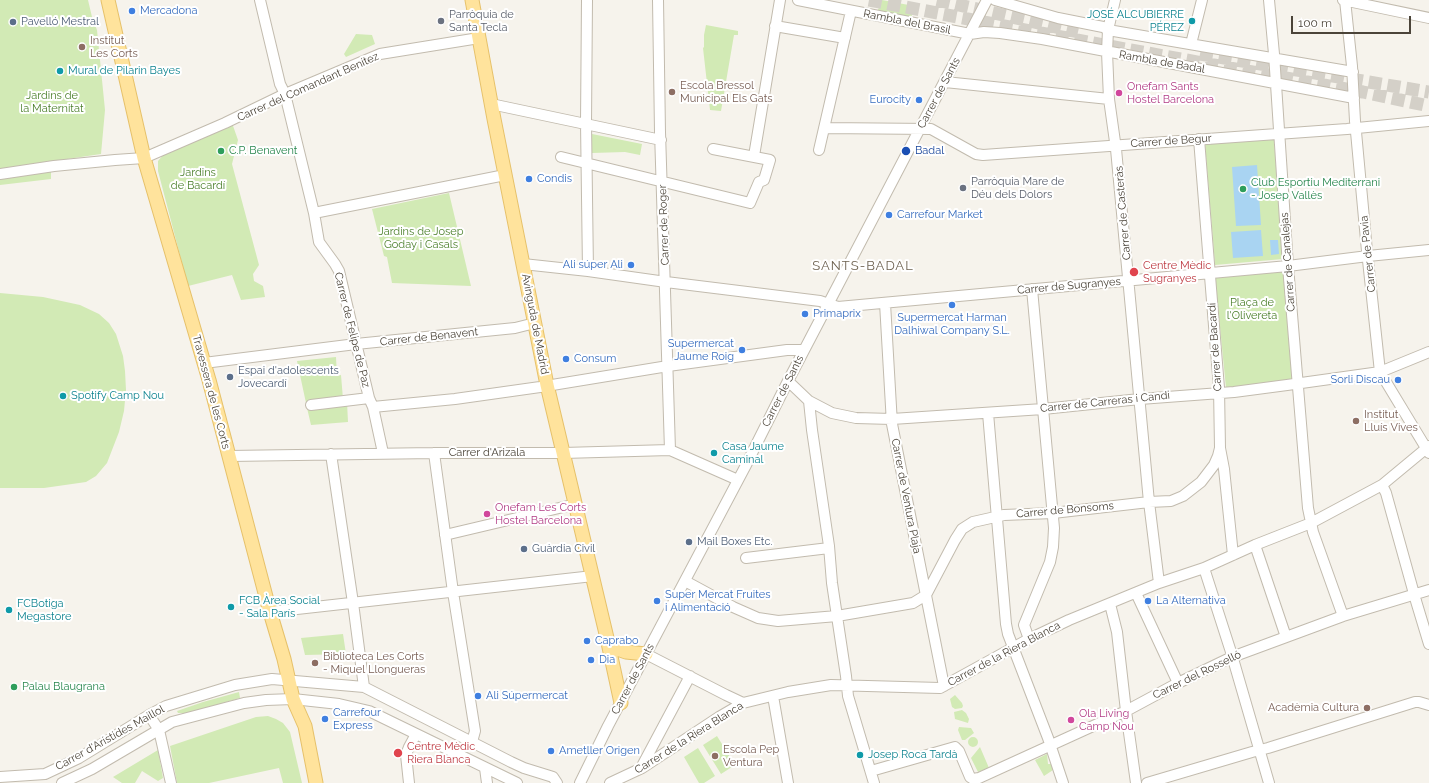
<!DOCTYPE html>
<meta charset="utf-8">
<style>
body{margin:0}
#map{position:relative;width:1429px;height:783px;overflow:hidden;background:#f6f3ec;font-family:Raleway,sans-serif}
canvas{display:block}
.scale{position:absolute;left:1291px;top:16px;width:120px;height:18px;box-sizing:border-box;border:2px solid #4b4439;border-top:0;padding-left:5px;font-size:12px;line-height:14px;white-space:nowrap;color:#4b4439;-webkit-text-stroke:3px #fff;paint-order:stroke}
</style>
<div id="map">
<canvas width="1429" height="783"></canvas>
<div class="scale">100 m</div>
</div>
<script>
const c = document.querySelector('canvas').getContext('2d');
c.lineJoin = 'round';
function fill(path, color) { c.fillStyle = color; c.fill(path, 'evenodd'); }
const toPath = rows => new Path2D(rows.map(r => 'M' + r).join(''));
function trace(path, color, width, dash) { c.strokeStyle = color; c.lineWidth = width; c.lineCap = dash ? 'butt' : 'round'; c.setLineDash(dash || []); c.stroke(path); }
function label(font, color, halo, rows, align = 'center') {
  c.font = font + ' Raleway,sans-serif'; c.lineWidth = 4; c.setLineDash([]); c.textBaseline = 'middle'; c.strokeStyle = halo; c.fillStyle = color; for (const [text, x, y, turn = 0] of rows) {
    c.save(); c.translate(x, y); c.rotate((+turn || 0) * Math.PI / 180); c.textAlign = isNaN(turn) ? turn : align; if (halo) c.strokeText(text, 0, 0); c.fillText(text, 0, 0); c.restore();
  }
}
fill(toPath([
 [0,0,88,0,92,17,97,30,105,110,101,154,0,169],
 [882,0,914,6,911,19,877,12],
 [706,25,738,31,738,35,734,35,721,111,710,110,703,48,704,47,704,35],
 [356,34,372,35,375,44,346,57,344,54],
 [232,123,238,140,232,164,259,265,253,274,254,281,263,286,265,297,241,300,232,275,188,286,158,171,158,161,164,154],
 [592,134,642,144,640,155,625,152,592,153],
 [1274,139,1283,259,1215,265,1205,144],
 [51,170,51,179,0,185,0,177],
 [449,193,471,286,392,283,387,257,384,256,372,209],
 [1284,270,1293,382,1226,388,1215,277],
 [0,293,43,297,80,305,99,314,109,323,116,334,123,356,125,371,126,390,124,411,119,432,107,463,96,476,86,482,44,488,0,488],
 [336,357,337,376,341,375,343,399,306,403,297,361],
 [347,402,348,422,311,425,307,408],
 [343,634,346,654,305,655,301,638],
 [239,692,240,698,190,713,178,713,177,711,203,702],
 [955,695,962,703,963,706,962,708,955,709,952,707,950,699],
 [962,710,966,713,969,719,968,723,955,719,954,712],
 [268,716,276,719,283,723,290,732,302,783,283,783,279,768,209,783,177,783,170,746,256,717],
 [959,727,971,728,974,733,965,740,962,740,958,730],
 [717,736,735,765,721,774,703,745],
 '968 742a5 5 0 1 1 10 0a5 5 0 1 1-10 0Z',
 [980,747,989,768,978,772,971,758],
 [698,748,715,776,704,783,699,783,684,757],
 [158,750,163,778,158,781,142,771,135,783,122,783,113,777],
 [1047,754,1048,764,1051,764,1053,770,1044,776,1035,760]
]), '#d2eab5');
fill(toPath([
 [1257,165,1261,225,1236,226,1232,167],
 [1261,230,1263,256,1233,258,1231,232],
 [1270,240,1278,240,1279,254,1271,255]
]), '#a9d4f2');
trace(toPath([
 [869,0,1109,46,1363,92,1429,106],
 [937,0,1078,32],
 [1200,54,1429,92]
]), '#d4d0c8', 13, [13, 6]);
const minor = toPath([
 [260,0,280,84,285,94,314,213,319,242,335,264,339,271,369,398,373,407,383,453],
 [587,0,586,123,588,271],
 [658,0,660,132,670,450],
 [798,0,970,34,984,32,1000,33,1042,39,1354,98],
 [995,0,1058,18,1103,27,1108,30,1353,72],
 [1115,0,1108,30,1107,52,1109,99,1116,149,1149,502,1159,583],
 [1269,0,1274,54,1288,266,1308,508,1313,532,1343,616],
 [1343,0,1429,18],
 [1345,0,1352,66,1355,121,1367,251,1380,372,1429,453],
 [775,26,845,38],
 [1191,44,1202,0],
 [945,82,1109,99],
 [491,104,661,140],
 [824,128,931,129,976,154,983,155,1347,129,1429,121],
 [1199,139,1219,388,1220,448,1224,469,1233,555],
 [819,150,851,11],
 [754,156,780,0],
 [561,157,750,203,759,182,764,180,770,160,713,149],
 [0,174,54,166,115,160,144,158,225,123,285,94,380,54,479,38],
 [314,213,505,175],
 [523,264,588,271,666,282,820,301,838,307,1288,266,1368,256,1429,250],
 [885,303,892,424,944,686],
 [204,363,356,344,515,328,535,323],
 [788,381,809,401,832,413,856,418,892,419,1043,409,1140,399,1234,392,1287,385,1380,372,1429,352],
 [809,401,812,430,829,546,832,583,846,676,848,696,874,783],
 [311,405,369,398],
 [373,407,455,399,540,387,668,366,787,350,804,350],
 [988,413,1006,624,1008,634,1048,738,1063,783],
 [434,453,453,592,475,731,472,742],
 [331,454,353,603,364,687],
 [229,456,434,453,563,453,670,450,738,480],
 [1382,485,1386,493,1416,601,1429,644],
 [445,535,576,504],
 [1255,545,1286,637],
 [746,558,829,548],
 [1204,568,1231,652,1269,783],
 [685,581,733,607,758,618,778,621,837,616,913,603,926,595,955,540,962,529,973,522,1004,515,1053,513,1149,502,1171,501,1183,496,1201,482,1214,465,1218,456,1220,448],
 [1136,593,1178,683],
 [1110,604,1117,632,1126,711,1136,783],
 [270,612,593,576],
 [1029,639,1024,625,1050,562,1053,547,1054,528,1032,289],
 [646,654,726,695,743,703],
 [773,696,788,783],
 [149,715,159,730,171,783],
 [642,766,690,676],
 [485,768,487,783],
 [871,771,955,747,959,751,970,777,973,779,979,778,1126,711,1178,683,1232,657,1343,616,1429,590],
 [0,777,45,774,79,758,149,715,166,706,235,685,272,679,364,687,511,762,524,768,553,777,557,783],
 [62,783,92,769,172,722,244,703,266,700,293,699,339,704,369,711,517,783],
 [409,783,406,755,409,747,416,734],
 [580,783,608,726,745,467,788,381,987,0],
 [610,783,642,768,719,717,743,703,788,692,831,685,940,688,1029,639,1069,620,1159,583,1204,568,1255,545,1311,523,1382,485,1429,446],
 [1147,783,1252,752,1268,748,1415,702,1419,702,1429,705]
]);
const major = toPath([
 [108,0,144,158,209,380,270,612,284,659,293,699,305,726,316,783],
 [472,0,494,119,547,385,607,638,621,703],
 [609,646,626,652,646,654]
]);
trace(minor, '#c2bbae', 12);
trace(major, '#e6c16a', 15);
trace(minor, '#fff', 10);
trace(major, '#ffe39c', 13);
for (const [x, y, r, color] of [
 [132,11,4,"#3f7fe0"],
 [441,21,4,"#6b7280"],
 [1192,21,4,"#0f9aa8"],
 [13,22,4,"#5c6f8a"],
 [82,47,4,"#8d6e63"],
 [60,71,4,"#0f9aa8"],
 [672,92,4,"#8d6e63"],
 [1119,93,4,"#d1479c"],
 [919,100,4,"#3f7fe0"],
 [221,151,4,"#2e9e5b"],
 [906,151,5,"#1a4fb4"],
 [529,179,4,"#3f7fe0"],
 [963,188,4,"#6b7280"],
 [1243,189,4,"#2e9e5b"],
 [889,215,4,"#3f7fe0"],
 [631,265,4,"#3f7fe0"],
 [1134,272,5,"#e0444e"],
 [952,305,4,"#3f7fe0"],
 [805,314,4,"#3f7fe0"],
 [742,350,4,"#3f7fe0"],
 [566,359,4,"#3f7fe0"],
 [230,377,4,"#5c6f8a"],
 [1398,380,4,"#3f7fe0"],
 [63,396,4,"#0f9aa8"],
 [1356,421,4,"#8d6e63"],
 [714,453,4,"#0f9aa8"],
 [487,514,4,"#d1479c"],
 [689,542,4,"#5c6f8a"],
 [524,549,4,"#5c6f8a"],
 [657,601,4,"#3f7fe0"],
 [1148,601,4,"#3f7fe0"],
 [231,607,4,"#0f9aa8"],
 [9,610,4,"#0f9aa8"],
 [587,641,4,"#3f7fe0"],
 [591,660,4,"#3f7fe0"],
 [315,663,4,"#8d6e63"],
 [14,687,4,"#2e9e5b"],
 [478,696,4,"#3f7fe0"],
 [1367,708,4,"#8d6e63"],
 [325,719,4,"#3f7fe0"],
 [1071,720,4,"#d1479c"],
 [551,751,4,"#3f7fe0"],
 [398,753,5,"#e0444e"],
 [860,755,4,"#0f9aa8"],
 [715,756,4,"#8d6e63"]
]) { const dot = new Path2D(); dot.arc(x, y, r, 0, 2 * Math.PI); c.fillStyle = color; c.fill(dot); trace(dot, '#fff', 1.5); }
label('11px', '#366cbe', '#fff', [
 ["Mercadona",140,11],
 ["Eurocity",911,100,"right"],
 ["Condis",537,179],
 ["Carrefour Market",897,215],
 ["Ali súper Ali",623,265,"right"],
 ["Primaprix",813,314],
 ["Supermercat Harman",952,318,"center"],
 ["Dalhiwal Company S.L.",952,331,"center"],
 ["Supermercat",734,344,"right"],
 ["Jaume Roig",734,357,"right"],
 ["Consum",574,359],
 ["Sorli Discau",1390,380,"right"],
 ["Super Mercat Fruites",665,595],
 ["i Alimentació",665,608],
 ["La Alternativa",1156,601],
 ["Caprabo",595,641],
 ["Dia",599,660],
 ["Ali Súpermercat",486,696],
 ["Carrefour",333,713],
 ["Express",333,726],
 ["Ametller Origen",559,751]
], 'left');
label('11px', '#5b616d', '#fff', [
 ["Parròquia de",449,15],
 ["Santa Tecla",449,28],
 ["Parròquia Mare de",971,182],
 ["Déu dels Dolors",971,195]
], 'left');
label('11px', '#0d838f', '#fff', [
 ["JOSÉ ALCUBIERRE",1184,15,"right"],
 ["PÉREZ",1184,28,"right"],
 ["Mural de Pilarin Bayes",68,71],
 ["Spotify Camp Nou",71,396],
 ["Casa Jaume",722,447],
 ["Caminal",722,460],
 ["FCB Àrea Social",239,601],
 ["- Sala París",239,614],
 ["FCBotiga",17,604],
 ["Megastore",17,617],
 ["Josep Roca Tardà",868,755]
], 'left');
label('11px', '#4e5e75', '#fff', [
 ["Pavelló Mestral",21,22],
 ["Espai d'adolescents",238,371],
 ["Jovecardí",238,384],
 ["Mail Boxes Etc.",697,542],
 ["Guàrdia Civil",532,549]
], 'left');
label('11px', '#4b4439', '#fff', [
 ["Rambla del Brasil",907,22,11],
 ["Rambla de Badal",1162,62,10],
 ["Carrer del Comandant Benítez",308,87,-24],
 ["Carrer de Sants",939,93,-62],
 ["Carrer de Begur",1171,141,-4],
 ["Carrer de Casteràs",1123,213,-95],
 ["Carrer de Roger",664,225,-92],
 ["Carrer de Pavia",1368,254,-96],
 ["Carrer de Canalejas",1288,262,-94],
 ["Carrer de Sugranyes",1069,286,-5],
 ["Avinguda de Madrid",535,324,79],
 ["Carrer de Felipe de Paz",352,330,76],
 ["Carrer de Benavent",429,337,-6],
 ["Carrer de Bacardí",1215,347,-94],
 ["Carrer de Sants",783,391,-63],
 ["Travessera de les Corts",211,392,75],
 ["Carrer de Carreras i Candi",1105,402,-6],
 ["Carrer d'Arizala",487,453],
 ["Carrer de Ventura Plaja",906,496,79],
 ["Carrer de Bonsoms",1065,510,-5],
 ["Carrer de la Riera Blanca",1004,654,-28],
 ["Carrer del Rosselló",1197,675,-26],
 ["Carrer de Sants",633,679,-62],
 ["Carrer d'Arístides Maillol",110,738,-29],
 ["Carrer de la Riera Blanca",689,738,-32]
]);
label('11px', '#785e54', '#fff', [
 ["Institut",90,41],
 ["Les Corts",90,54],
 ["Escola Bressol",680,86],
 ["Municipal Els Gats",680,99],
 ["Institut",1364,415],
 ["Lluís Vives",1364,428],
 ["Biblioteca Les Corts",323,657],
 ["- Miquel Llongueras",323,670],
 ["Acadèmia Cultura",1359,708,"right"],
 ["Escola Pep",723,750],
 ["Ventura",723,763]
], 'left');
label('11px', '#b23c85', '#fff', [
 ["Onefam Sants",1127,87],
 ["Hostel Barcelona",1127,100],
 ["Onefam Les Corts",495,508],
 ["Hostel Barcelona",495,521],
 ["Ola Living",1079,714],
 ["Camp Nou",1079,727]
], 'left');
label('11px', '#4a7f2a', '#fff', [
 ["Jardins de",52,96],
 ["la Maternitat",52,109],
 ["Jardins",198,173],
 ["de Bacardí",198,186],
 ["Jardins de Josep",421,232],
 ["Goday i Casals",421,245],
 ["Plaça de",1252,303],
 ["l'Olivereta",1252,316]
]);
label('11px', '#27864d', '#fff', [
 ["C.P. Benavent",229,151],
 ["Club Esportiu Mediterrani",1251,183],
 ["- Josep Vallès",1251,196],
 ["Palau Blaugrana",22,687]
], 'left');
label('11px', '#164399', '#fff', [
 ["Badal",915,151]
], 'left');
label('11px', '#be3a42', '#fff', [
 ["Centre Mèdic",1143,266],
 ["Sugranyes",1143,279],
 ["Centre Mèdic",407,747],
 ["Riera Blanca",407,760]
], 'left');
c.letterSpacing = '1px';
label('13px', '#6e6250', '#fff', [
 ["SANTS-BADAL",863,266]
]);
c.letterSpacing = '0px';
</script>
